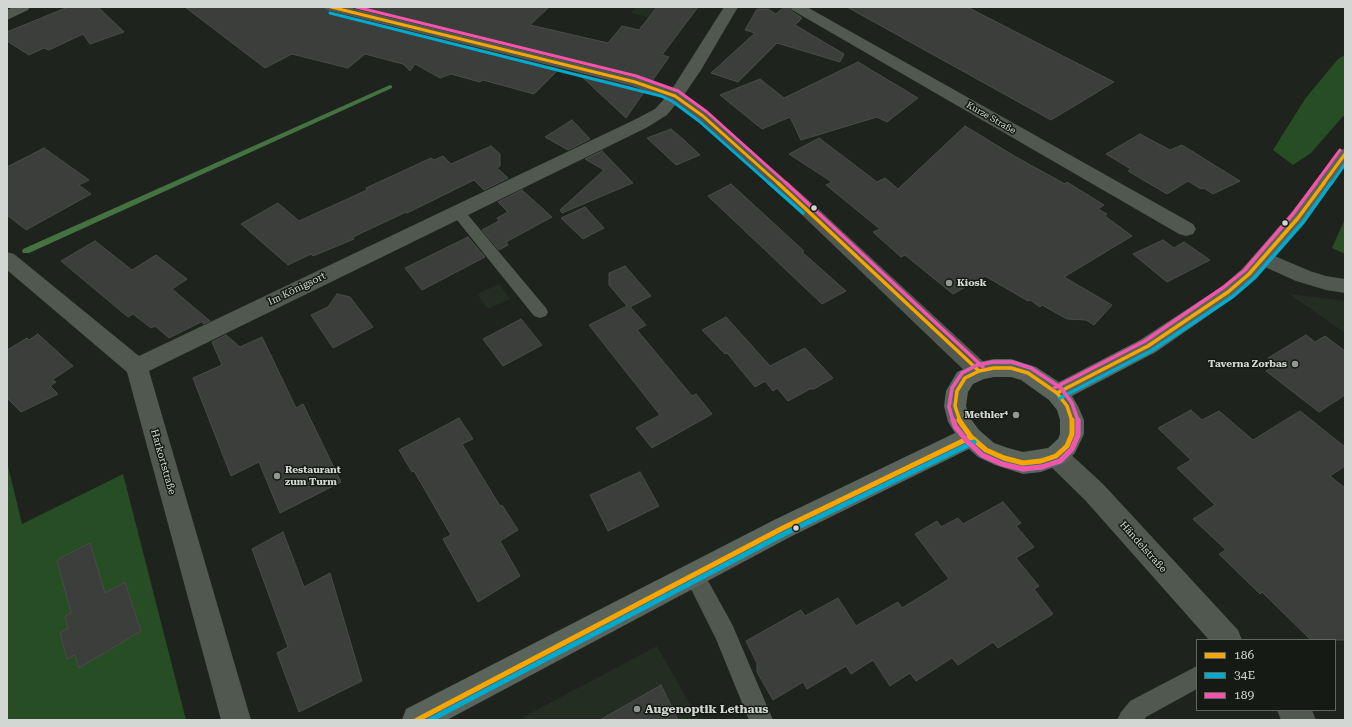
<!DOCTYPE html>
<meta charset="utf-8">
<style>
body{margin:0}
#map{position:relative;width:1352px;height:727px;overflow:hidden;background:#1f231e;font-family:"Roboto Serif",serif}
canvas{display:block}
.frame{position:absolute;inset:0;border:8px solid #d3d7d3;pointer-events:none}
.legend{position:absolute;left:1196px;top:639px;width:140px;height:72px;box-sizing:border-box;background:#151b14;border:1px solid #616660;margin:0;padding:5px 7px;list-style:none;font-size:12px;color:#d3d7d3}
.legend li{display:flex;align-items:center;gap:8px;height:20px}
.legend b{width:20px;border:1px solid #616660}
</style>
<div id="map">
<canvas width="1352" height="727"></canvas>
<div class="frame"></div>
<ul class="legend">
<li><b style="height:5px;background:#f7a600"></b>186</li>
<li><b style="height:5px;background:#00a9ce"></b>34E</li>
<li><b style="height:5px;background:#f653ac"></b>189</li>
</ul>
</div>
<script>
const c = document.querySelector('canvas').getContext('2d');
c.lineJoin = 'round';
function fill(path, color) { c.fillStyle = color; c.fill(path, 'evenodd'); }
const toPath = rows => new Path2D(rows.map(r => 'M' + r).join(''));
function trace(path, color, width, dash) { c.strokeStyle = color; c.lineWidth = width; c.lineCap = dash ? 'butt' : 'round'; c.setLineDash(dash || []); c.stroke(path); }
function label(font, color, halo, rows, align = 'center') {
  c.font = font + ' "Roboto Serif",serif'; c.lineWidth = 3; c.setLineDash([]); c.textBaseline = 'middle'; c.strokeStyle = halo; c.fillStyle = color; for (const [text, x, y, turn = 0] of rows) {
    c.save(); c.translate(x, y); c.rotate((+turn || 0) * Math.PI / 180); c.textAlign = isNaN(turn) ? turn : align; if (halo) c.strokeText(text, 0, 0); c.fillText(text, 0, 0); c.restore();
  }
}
fill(toPath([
 [636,7,657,7,676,18,652,13,648,17,631,13],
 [499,284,510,299,488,309,477,294],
 [1289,294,1345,301,1345,333],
 [657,646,699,720,518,720]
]), '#232d21');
fill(toPath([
 [1345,55,1345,114,1311,153,1293,165,1273,150,1305,99,1338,59],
 [1345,219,1345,254,1332,248],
 [7,462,22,524,123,474,186,720,7,720]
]), '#264d23');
fill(toPath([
 [390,85,392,86,392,88,29,253,23,253,22,251,23,249,390,85]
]), '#447241');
const building = toPath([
 [68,7,98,7,124,32,90,44,83,34,49,50,44,48,29,55,7,41,7,32,68,7],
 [185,7,323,7,326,11,559,69,534,94,483,80,480,82,451,74,440,78,415,64,410,71,403,64,365,54,348,68,292,54,265,68,185,7],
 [354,7,549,7,530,25,608,43,622,26,639,30,657,7,698,7,662,55,669,57,652,81,354,7],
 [784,7,789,7,791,11,802,18,795,25,844,54,840,62,777,43,738,82,711,73,755,33,745,30,757,9,768,9,776,14,784,7],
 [847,7,967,7,1114,82,1051,120,847,7],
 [858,62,918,98,887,122,877,117,801,140,790,117,762,129,720,95,760,79,784,98,858,62],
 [579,74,629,86,644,92,626,118,579,74],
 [572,120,590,139,568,150,545,137,572,120],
 [965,126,1016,157,1065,184,1067,182,1104,205,1098,209,1107,214,1105,216,1132,236,1064,277,1112,305,1094,325,1086,320,1067,319,1042,305,1040,307,1030,300,1028,301,985,276,953,294,905,255,901,257,873,232,880,229,826,185,832,182,789,154,819,138,877,182,885,178,898,189,965,126],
 [671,129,684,140,700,155,676,165,647,138,671,129],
 [1140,134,1170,150,1182,145,1240,181,1213,194,1204,188,1201,189,1188,181,1167,194,1128,171,1131,169,1106,154,1140,134],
 [491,146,500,154,500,166,497,168,508,178,484,190,474,180,407,213,406,212,353,237,354,239,313,256,311,254,288,265,241,224,278,203,299,221,367,190,366,188,431,158,434,160,443,156,451,164,491,146],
 [44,148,89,180,79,185,91,194,26,230,7,215,7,167,44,148],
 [602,151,633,183,562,213,560,210,604,170,585,159,602,151],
 [731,184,804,251,802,252,846,291,822,304,708,196,731,184],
 [522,190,552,217,506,242,508,245,499,250,482,230,499,221,497,218,508,212,498,202,522,190],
 [585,207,604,228,583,239,561,218,585,207],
 [468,237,485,257,422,290,405,268,468,237],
 [1163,240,1174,248,1184,242,1210,260,1167,282,1133,254,1163,240],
 [95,241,132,270,156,255,187,279,172,289,210,321,203,324,203,321,169,338,155,326,151,328,133,314,128,317,61,261,95,241],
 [625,266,651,296,630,307,646,325,637,330,692,396,696,394,712,414,652,448,636,428,660,415,589,325,627,306,609,285,609,273,625,266],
 [337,294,350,297,373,327,333,348,311,315,328,307,337,294],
 [726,317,770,366,805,348,833,378,814,389,810,389,788,401,777,388,773,391,765,381,755,387,727,353,725,354,702,330,726,317],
 [521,319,542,345,503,366,483,339,521,319],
 [38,334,73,366,52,380,56,382,50,386,58,394,21,412,7,398,7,350,27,338,29,340,38,334],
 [226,335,240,347,262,337,296,408,303,404,341,482,280,513,259,462,231,476,193,378,222,365,212,342,226,335],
 [1306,335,1315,342,1325,336,1345,351,1345,395,1319,412,1266,371,1276,365,1268,358,1306,335],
 [1191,410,1202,420,1219,411,1253,440,1300,411,1345,447,1345,466,1330,476,1345,488,1345,640,1311,640,1262,592,1260,594,1219,554,1226,550,1193,519,1215,505,1177,468,1191,460,1158,428,1191,410],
 [459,418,473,439,462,444,500,506,502,505,518,530,500,541,520,576,478,602,443,539,451,535,414,471,412,472,399,450,459,418],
 [640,472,659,506,608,531,590,495,640,472],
 [1003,502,1021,523,1016,526,1034,547,1016,558,1039,586,1034,589,1053,614,998,648,993,642,958,665,952,658,916,681,910,673,890,686,873,660,851,674,846,666,807,689,803,682,773,700,757,672,757,663,746,641,801,610,805,616,838,598,856,626,898,602,902,608,949,579,915,534,937,521,941,527,958,518,963,524,1003,502],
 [283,532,304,587,330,573,362,681,299,712,277,653,288,647,252,549,283,532],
 [90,543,105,593,125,582,141,631,79,668,75,655,67,659,60,633,68,628,65,616,71,613,57,560,90,543],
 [661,685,678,720,600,720,661,685]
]);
fill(building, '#3c3e3b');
trace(building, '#494c48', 1);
fill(toPath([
 [458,207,463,209,546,308,548,312,546,316,540,318,534,316,453,215,451,212,453,209,458,207],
 [694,565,701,568,732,624,773,720,749,720,716,639,684,575,687,568,694,565],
 [1197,666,1197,689,1146,717,1144,720,1117,720,1121,712,1130,701,1197,666]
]), '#50584f');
fill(toPath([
 [13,7,30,7,28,10,7,20,7,10,13,7],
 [324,7,348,7,641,79,672,89,724,7,738,7,701,70,684,95,709,113,814,205,987,365,990,371,987,377,979,380,971,377,800,213,697,119,676,104,667,115,646,128,149,371,251,720,221,720,127,372,7,270,7,252,14,254,139,356,634,120,655,109,665,98,629,85,326,10,324,7],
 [790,7,807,7,1193,224,1196,229,1193,234,1186,236,1179,234,792,10,790,7],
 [1263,251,1310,271,1326,276,1345,279,1345,293,1326,290,1296,281,1256,263,1253,258,1256,253,1263,251],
 [1056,445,1065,449,1103,484,1238,630,1242,640,1209,640,1085,500,1047,463,1044,456,1047,449,1056,445],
 [1277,710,1312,710,1316,720,1281,720,1277,710]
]), '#50584f');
fill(toPath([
 [1345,149,1345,166,1305,223,1256,279,1235,297,1156,352,1072,396,1078,406,1084,420,1084,434,1075,453,1065,463,1041,472,1023,474,995,465,978,457,969,449,792,536,447,720,402,720,406,709,774,520,955,433,948,422,944,406,946,391,957,372,979,362,994,359,1011,359,1036,367,1059,382,1140,340,1221,287,1242,269,1291,213,1339,150,1345,149],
 [994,377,1011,377,1021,380,1049,400,1057,410,1060,420,1060,434,1058,439,1048,448,1023,452,1008,448,994,443,979,430,970,418,966,406,968,392,973,384,984,379,994,377]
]), '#5a645a');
trace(toPath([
 [331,7,635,82,675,96,703,116,779,184],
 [1323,184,1345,154]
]), '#f7a600', 3);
trace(toPath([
 [778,183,979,371],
 [1057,393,1148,346,1228,292,1249,274,1298,218,1324,183],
 [960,421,955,406,957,391,965,378,979,371,994,368,1011,368,1028,373,1057,393,1067,406,1072,421]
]), '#f7a600', 3.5);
trace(toPath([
 [959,420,971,437,986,450,1004,458,1023,463,1041,461,1056,456,1067,446,1072,434,1072,420],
 [417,720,783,528,971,437]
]), '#f7a600', 5);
trace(toPath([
 [330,13,661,96,672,101,699,121,770,184],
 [1331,184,1345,164]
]), '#00a9ce', 3);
trace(toPath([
 [769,183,803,213],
 [1060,398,1151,351,1232,297,1254,278,1303,222,1331,183],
 [953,421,949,407,952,388,962,373,977,365,993,362,1012,362,1031,368,1061,388,1072,403,1078,421]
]), '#00a9ce', 3.5);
trace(toPath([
 [953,420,955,426,967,441,982,455,1002,464,1023,469,1042,467,1060,461,1072,449,1078,435,1078,420],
 [430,720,786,533,974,442]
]), '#00a9ce', 5);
trace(toPath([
 [356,7,636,76,678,91,707,112,787,184],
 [1315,184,1340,150]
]), '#f653ac', 3);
trace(toPath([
 [786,183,983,367],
 [994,362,1012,362,1031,368,1061,388,1072,403,1078,421],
 [1054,388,1145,341,1224,287,1245,270,1293,214,1316,183],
 [953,421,949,407,952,388,962,373,977,365,993,362]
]), '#f653ac', 3.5);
trace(toPath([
 [953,420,955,426,967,441,982,455,1002,464,1023,469,1042,467,1060,461,1072,449,1078,435,1078,420]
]), '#f653ac', 5);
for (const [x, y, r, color] of [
 [814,208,3.5,"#d3d7d3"],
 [1285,223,3.5,"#d3d7d3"],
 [949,283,4,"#949894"],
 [1295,364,4,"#949894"],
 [1016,415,4,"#949894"],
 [277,476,4,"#949894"],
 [796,528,3.5,"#d3d7d3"],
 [637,709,4,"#949894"]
]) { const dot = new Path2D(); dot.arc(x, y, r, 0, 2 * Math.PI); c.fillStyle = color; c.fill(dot); trace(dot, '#151b14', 1.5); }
label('9px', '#d3d7d3', '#151b14', [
 ["Kurze Straße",991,118,30]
]);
label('bold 10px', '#d3d7d3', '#151b14', [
 ["Kiosk",957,283],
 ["Taverna Zorbas",1287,364,"right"],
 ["Methler⁴",1008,415,"right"],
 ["Restaurant",285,470],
 ["zum Turm",285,482]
], 'left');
label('10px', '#d3d7d3', '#151b14', [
 ["Im Königsort",297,289,-26],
 ["Harkortstraße",163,462,74],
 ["Händelstraße",1143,547,48]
]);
label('bold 12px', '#d3d7d3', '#151b14', [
 ["Augenoptik Lethaus",645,709]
], 'left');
</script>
